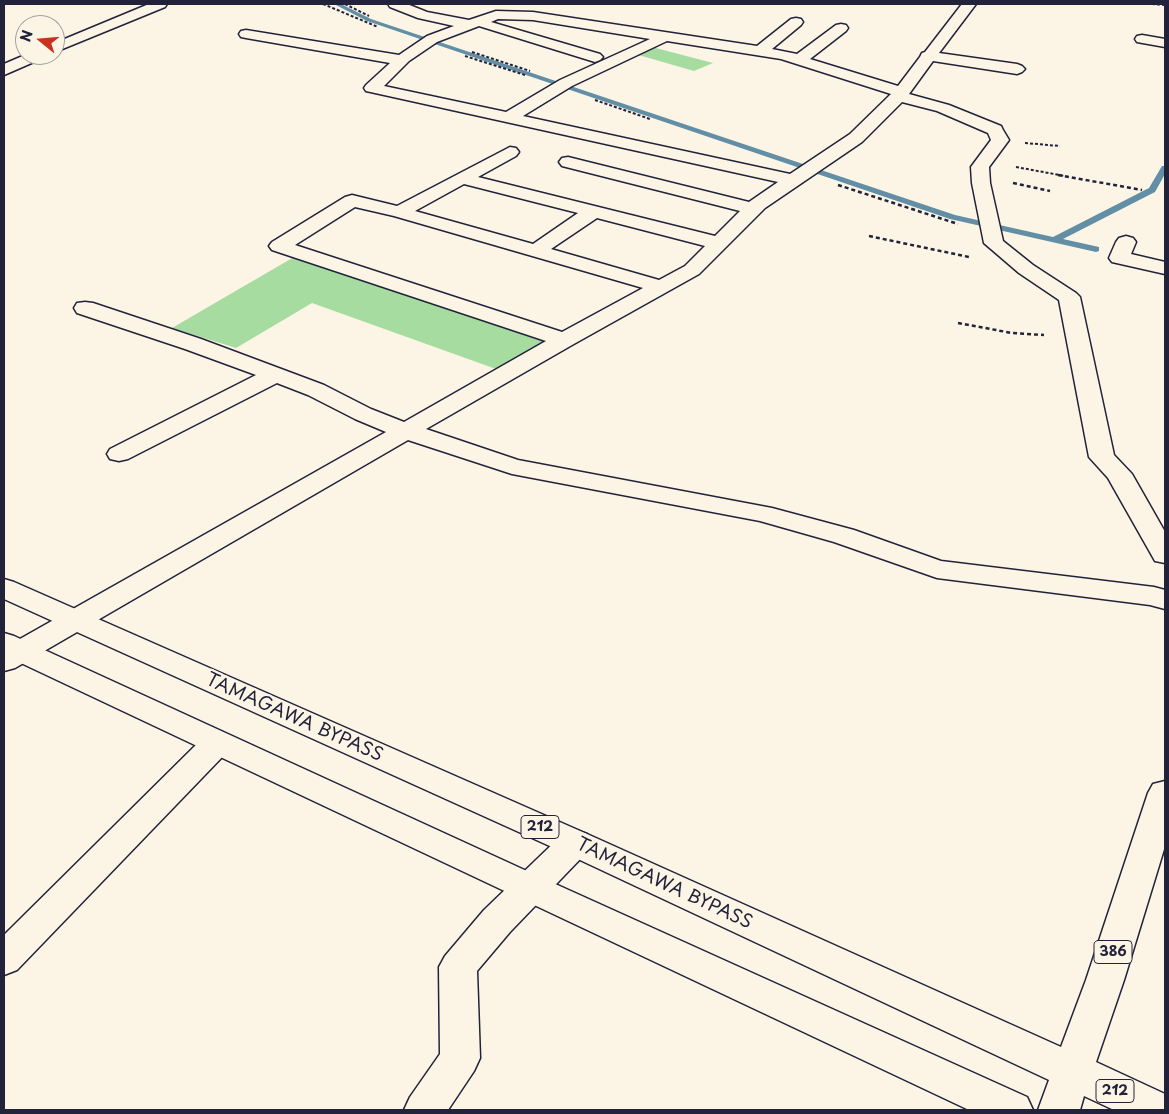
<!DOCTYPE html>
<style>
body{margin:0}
#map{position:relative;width:1169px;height:1114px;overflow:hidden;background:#fcf5e5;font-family:"Playpen Sans",sans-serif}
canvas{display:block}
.frame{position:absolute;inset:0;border:5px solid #22223b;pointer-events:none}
.north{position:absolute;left:15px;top:15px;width:50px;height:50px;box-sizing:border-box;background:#fcf5e5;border:1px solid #a5a1a1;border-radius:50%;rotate:287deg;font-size:14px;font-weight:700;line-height:20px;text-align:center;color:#22223b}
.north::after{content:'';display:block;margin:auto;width:18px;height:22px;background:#c8321e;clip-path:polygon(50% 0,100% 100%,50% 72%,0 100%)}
</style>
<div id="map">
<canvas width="1169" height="1114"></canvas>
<div class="frame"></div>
<div class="north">N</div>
</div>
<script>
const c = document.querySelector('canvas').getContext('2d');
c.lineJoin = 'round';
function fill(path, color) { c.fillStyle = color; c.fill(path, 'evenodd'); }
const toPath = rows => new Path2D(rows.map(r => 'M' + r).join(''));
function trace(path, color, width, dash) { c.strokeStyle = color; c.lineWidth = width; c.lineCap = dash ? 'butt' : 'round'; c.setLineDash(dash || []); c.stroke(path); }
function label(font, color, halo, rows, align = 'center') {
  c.font = font + ' "Playpen Sans",sans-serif'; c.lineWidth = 4.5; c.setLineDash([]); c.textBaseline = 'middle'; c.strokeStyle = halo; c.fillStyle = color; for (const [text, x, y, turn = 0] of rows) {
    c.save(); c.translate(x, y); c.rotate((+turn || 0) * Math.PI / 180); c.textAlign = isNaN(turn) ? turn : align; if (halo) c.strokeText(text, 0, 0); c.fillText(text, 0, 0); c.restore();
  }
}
fill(toPath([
 [652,47,713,63,694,71,635,54],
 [294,257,549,341,496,369,312,303,236,348,172,328]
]), '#a6dc9f');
fill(toPath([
 [334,4,341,4,371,19,955,215,1053,237,1149,188,1162,166,1165,166,1165,174,1155,192,1063,239,1099,247,1099,251,1096,252,950,219,367,21,334,4]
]), '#628fa6');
const minor = toPath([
 [149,4,167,4,165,7,55,52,55,43,149,4],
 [388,4,407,4,427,12,469,20,496,11,533,12,757,46,791,19,796,18,801,19,803,22,801,25,772,49,797,54,836,25,841,24,846,25,848,28,846,31,810,59,898,86,920,57,922,53,925,52,962,4,976,4,939,53,1017,64,1022,66,1025,69,1022,72,1017,74,933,61,909,94,949,105,1001,126,1003,130,1009,140,989,167,990,183,1003,241,1033,265,1076,293,1080,297,1114,455,1132,474,1165,532,1165,563,1155,561,1108,478,1089,457,1059,300,1019,273,984,243,972,183,971,167,991,140,988,133,937,111,902,102,862,142,765,208,699,274,572,345,426,429,518,460,772,508,854,530,941,561,1154,587,1165,590,1165,609,1150,605,937,578,834,542,760,521,512,474,408,440,15,668,4,671,4,648,386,432,355,419,308,395,277,383,128,459,119,461,110,459,107,454,110,449,256,375,185,349,77,313,74,308,77,303,85,302,93,303,201,339,324,385,371,409,404,422,546,341,272,250,269,246,272,242,345,197,352,195,397,206,510,147,516,148,519,152,516,156,478,177,715,236,740,211,562,166,559,162,562,158,568,157,749,202,778,182,366,91,364,88,366,85,390,63,246,38,241,37,239,34,241,31,246,30,399,55,427,36,454,26,418,18,390,7,388,4],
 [498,19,533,20,650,39,560,80,506,112,384,86,409,61,437,42,479,26,595,62,600,60,603,57,600,54,491,22,498,19],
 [667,41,781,59,891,94,850,134,790,174,523,116,572,86,667,41],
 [464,184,578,213,533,244,415,211,464,184],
 [355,207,394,216,643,288,562,332,295,245,355,207],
 [597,218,705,246,685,266,659,280,551,249,597,218],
 [1142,35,1165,39,1165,47,1137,42,1135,39,1137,36,1142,35],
 [25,55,46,55,43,58,4,75,4,64,25,55],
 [1126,236,1133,238,1136,242,1131,254,1165,262,1165,274,1112,262,1109,258,1116,242,1119,238,1126,236],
 [217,731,228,735,233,743,228,751,17,970,4,975,4,935,206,735,217,731],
 [575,830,587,834,592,843,587,852,510,932,477,971,480,1058,474,1071,448,1110,404,1110,410,1097,440,1054,439,967,445,956,484,910,563,834,575,830]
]);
const highway = toPath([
 [4,579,14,582,587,834,1061,1047,1086,980,1148,793,1153,784,1165,781,1165,846,1124,980,1096,1062,1165,1094,1165,1110,1114,1110,1084,1096,1080,1110,1038,1110,1049,1080,563,852,4,599,4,579],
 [4,633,14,636,542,878,1027,1097,1033,1110,969,1110,4,655,4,633]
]);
trace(minor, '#22223b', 3);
trace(highway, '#22223b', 3);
trace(toPath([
 [323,4,378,27],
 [345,4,369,16],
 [1152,4,1165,5],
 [472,52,530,71],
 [465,56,525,75],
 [595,100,650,119],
 [1025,143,1060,146],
 [1016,167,1065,176]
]), '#22223b', 2, [3, 2]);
trace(toPath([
 [1058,175,1142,190],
 [1013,183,1050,191],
 [838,185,958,224],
 [869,236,969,257],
 [958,323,1012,333,1044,335]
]), '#22223b', 2.5, [4, 3]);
fill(minor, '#fcf5e5');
fill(highway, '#fcf5e5');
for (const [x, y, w] of [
 [540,827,38],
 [1113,952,38],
 [1115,1091,38]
]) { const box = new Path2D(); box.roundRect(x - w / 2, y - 11.5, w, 23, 4); c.fillStyle = '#fcf5e5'; c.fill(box); trace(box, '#22223b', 1); }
label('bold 14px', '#22223b', null, [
 ["212",540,827],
 ["386",1113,952],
 ["212",1115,1091]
]);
label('18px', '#22223b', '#fcf5e5', [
 ["TAMAGAWA BYPASS",294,718,24],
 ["TAMAGAWA BYPASS",664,884,25]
]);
</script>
